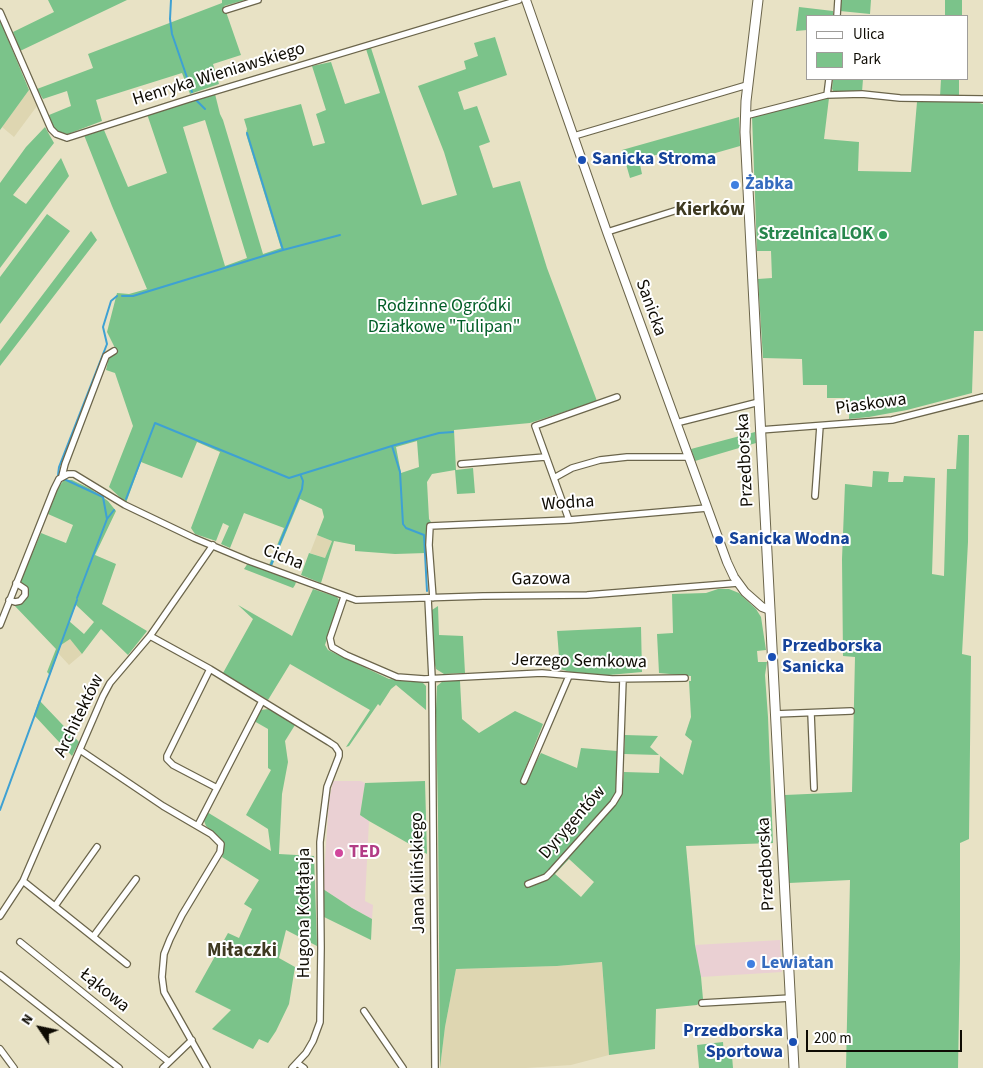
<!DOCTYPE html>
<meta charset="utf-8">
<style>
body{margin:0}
#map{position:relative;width:983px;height:1068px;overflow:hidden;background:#e8e2c5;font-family:"Source Sans 3",sans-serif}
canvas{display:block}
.legend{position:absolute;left:806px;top:15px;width:162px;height:65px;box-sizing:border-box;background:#fff;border:1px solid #9f9d9a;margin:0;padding:6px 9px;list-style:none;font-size:15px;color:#0e0b03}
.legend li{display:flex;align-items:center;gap:10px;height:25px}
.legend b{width:25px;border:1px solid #9f9d9a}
.north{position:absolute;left:15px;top:1003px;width:50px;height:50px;-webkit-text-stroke:4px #fff;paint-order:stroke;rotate:304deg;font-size:14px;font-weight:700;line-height:20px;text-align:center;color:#0e0b03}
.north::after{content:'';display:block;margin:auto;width:18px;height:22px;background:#0e0b03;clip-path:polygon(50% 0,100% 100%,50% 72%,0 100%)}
.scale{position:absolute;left:806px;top:1030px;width:156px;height:22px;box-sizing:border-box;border:2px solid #0e0b03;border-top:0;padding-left:6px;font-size:15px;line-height:18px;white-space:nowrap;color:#0e0b03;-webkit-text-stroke:4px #fff;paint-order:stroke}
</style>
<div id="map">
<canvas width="983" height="1068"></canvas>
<ul class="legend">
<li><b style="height:6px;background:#fff"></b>Ulica</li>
<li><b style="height:14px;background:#7bc38a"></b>Park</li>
</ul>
<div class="north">N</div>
<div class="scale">200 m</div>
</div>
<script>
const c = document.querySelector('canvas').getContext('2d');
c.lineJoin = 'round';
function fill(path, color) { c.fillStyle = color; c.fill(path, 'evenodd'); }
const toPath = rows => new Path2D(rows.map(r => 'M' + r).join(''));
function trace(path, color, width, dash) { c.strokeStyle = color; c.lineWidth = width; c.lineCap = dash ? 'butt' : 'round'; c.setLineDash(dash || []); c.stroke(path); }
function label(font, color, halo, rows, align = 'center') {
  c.font = font + ' "Source Sans 3",sans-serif'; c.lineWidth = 4; c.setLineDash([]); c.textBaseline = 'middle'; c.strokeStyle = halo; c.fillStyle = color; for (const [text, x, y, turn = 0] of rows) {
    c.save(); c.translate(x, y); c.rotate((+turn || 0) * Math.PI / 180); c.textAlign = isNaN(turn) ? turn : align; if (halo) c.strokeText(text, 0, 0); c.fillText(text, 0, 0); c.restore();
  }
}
fill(toPath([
 [333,781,361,781,365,783,360,815,369,821,365,901,373,905,372,919,352,908,323,889,329,801],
 [780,940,782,972,701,977,695,945]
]), '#ead0d3');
fill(toPath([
 [29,90,37,106,14,137,2,127],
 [317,535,332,541,325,558,310,553],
 [70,638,82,654,69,665,58,653,61,645],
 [602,962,609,1055,571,1065,526,1068,440,1068,445,1027,456,969,557,966]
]), '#ded6b1');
fill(toPath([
 [48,0,127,0,20,51,13,32,54,12],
 [222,0,245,0,224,6,241,55,213,64,219,84,190,94,182,73,96,100,102,121,68,134,60,133,54,129,49,115,71,106,67,91,43,99,37,89,93,68,88,54,222,3],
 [841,0,871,0,870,14,840,11],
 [945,0,962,0,962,16,945,16],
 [799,7,833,11,833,16,807,16,807,30,796,31],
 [0,20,29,90,0,130],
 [495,37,507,75,458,92,464,110,477,106,490,142,479,146,493,188,520,181,547,268,597,401,530,423,454,430,456,470,473,468,475,493,457,494,455,470,432,474,427,482,429,519,431,522,427,525,426,531,426,553,395,554,355,551,355,545,334,541,321,583,301,575,309,553,325,558,332,541,317,535,324,517,322,509,300,499,272,566,269,565,284,528,244,513,230,548,221,544,229,526,223,523,216,541,195,534,191,528,220,452,197,442,182,478,141,462,126,503,109,487,133,426,115,373,106,370,109,357,115,348,107,332,117,293,129,294,147,289,112,206,84,135,104,130,128,187,167,173,147,114,215,94,220,114,223,120,263,254,281,248,246,134,247,129,244,119,301,104,313,146,325,143,316,114,326,110,312,66,331,62,345,104,380,93,366,49,371,48,422,205,457,195,444,152,418,86,466,69,464,61,478,56,474,43],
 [205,120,247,258,225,266,183,127],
 [417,441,419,467,401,473,396,447],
 [833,79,863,79,862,92,834,92,832,89],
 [941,79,959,79,959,97,940,97],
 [829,98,824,139,859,142,858,171,911,172,917,102,976,102,983,104,983,331,974,331,972,393,907,410,869,417,849,419,850,398,827,398,827,385,803,385,802,359,763,358,758,279,772,278,771,251,757,251,752,116],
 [739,117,740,146,670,166,666,152,639,160,642,174,630,178,622,150],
 [45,127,54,143,13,195,26,204,61,158,69,176,0,268,0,183,26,147],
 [47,214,70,231,0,324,0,277],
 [91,231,97,240,0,366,0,351],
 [755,432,756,443,695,461,691,449],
 [958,435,969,435,968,542,962,654,971,656,969,839,960,843,960,959,958,1068,846,1068,850,880,789,883,785,795,852,792,855,657,843,656,842,559,845,484,872,487,873,471,889,472,888,482,903,482,904,476,935,478,932,574,944,576,947,469,956,469],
 [64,480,72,480,91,489,108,501,116,511,95,555,116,564,102,604,147,631,128,655,101,629,82,654,70,639,61,645,50,675,47,672,56,649,13,604,16,605,22,602,27,588,20,581,41,533,66,543,73,525,48,514,58,488],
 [76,605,94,622,84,634,69,621],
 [248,563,296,582,295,585,293,588,244,569],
 [313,589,337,597,339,600,325,645,328,650,389,679,422,682,426,686,426,710,396,685,391,689,380,706,378,704,349,746,346,747,370,710,290,664,268,700,223,673,253,619,238,605,292,636],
 [718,589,729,589,739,593,756,609,761,617,766,650,757,651,758,662,767,662,765,675,768,717,773,843,686,846,695,945,701,977,703,999,697,1005,656,1009,655,1049,609,1055,602,962,557,966,456,969,445,1027,440,1068,438,815,436,710,437,686,443,681,460,681,462,719,479,733,515,711,543,724,522,777,526,780,541,753,577,768,581,748,617,751,618,782,623,782,624,772,659,773,660,756,683,775,692,741,685,735,691,717,689,681,691,681,691,676,659,673,657,634,673,633,672,594,706,593],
 [569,859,594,882,581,897,555,874],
 [438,606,439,635,463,636,465,673,444,674,436,669,434,661,432,610],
 [641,627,642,672,598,676,577,674,560,669,557,631],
 [39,700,79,742,72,756,34,715],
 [269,709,295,725,285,741,288,762,282,794,279,854,314,856,317,946,286,930,279,958,295,967,289,1004,276,1031,268,1043,259,1039,253,1049,212,1029,231,1010,195,992,228,933,239,938,252,909,244,904,259,880,222,857,224,849,223,841,206,826,204,821,207,812,271,851,268,829,246,815,271,770,268,768,268,729,254,721,260,710],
 [625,735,658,736,650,747,659,755,624,754],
 [425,781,427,854,369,821,360,815,365,783],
 [323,889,352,908,372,919,371,940,324,917],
 [723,1042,724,1056,732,1056,733,1068,699,1068,697,1045]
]), '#7bc38a');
trace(toPath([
 [171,0,170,19,172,34,192,92],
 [196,100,205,109],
 [247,133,283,250],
 [122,296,133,296,283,250,340,235],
 [392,446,400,472,403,524,406,528,424,535,427,591],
 [58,475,59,467,107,344,103,327,111,301,117,296],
 [64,479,103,497,107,519,77,598],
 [126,499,155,423,289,478,395,445,439,433,453,432],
 [107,519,114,510],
 [271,565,302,489,303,481,301,476],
 [0,810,77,600]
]), '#3ea1d3', 2);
const street = toPath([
 [226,10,258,0],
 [0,12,51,129,56,134,67,138,189,99,519,0],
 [837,16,838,0],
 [827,95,829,79],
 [745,116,827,95,862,94,900,98,983,99],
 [574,136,747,85],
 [607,232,687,207],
 [676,423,759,402],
 [760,430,892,420,983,397],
 [461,464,545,457],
 [62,476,65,464,106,356,114,351],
 [554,478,572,468,600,460,627,457,688,457],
 [815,496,820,426],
 [569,520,535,426,617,397],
 [344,597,330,638,332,647,346,655,397,677,424,679,542,673,612,679,685,678],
 [428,598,432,678,435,1068],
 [433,598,429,545,430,526,569,520,707,508],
 [9,600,15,602,20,601,25,595,25,589,16,583],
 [0,625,54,489,59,479,68,474,74,474,125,505,194,538,249,561,356,600,483,596,587,595,738,583],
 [150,636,210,669,329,742,335,746,339,752,339,756,327,787,320,842,321,948,320,1022,313,1041,306,1053,292,1068],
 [210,669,167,756,167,759,173,765,217,788],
 [811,713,814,788],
 [775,714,851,711],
 [80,750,163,806,211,834,221,844,220,852,182,915,170,939,164,954,162,977,164,992,207,1068],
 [524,781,569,676],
 [198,825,262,701],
 [23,881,127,964],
 [528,884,546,877,551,872,613,803,619,793,623,679],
 [55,906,97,847],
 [0,916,23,881,103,696,110,683,150,636,213,545],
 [93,937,136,879],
 [20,942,169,1062],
 [0,975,119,1068],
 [702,1003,791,998],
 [364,1011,403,1068],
 [0,1049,14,1068],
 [297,1063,304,1068],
 [163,1068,192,1040]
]);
const secondary = toPath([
 [526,0,607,232,727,562,734,577,745,592,762,607,770,610]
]);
const primary = toPath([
 [758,0,746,101,745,132,794,1068]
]);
trace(street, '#6b654b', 8);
trace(secondary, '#6b654b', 10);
trace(primary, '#6b654b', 11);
trace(street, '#fff', 5.5);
trace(secondary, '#fff', 8);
trace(primary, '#fff', 9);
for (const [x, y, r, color] of [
 [582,160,5,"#1a4fb4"],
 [735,185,5,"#3f7fe0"],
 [883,235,5,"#2e9e5b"],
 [719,540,5,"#1a4fb4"],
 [772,657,5,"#1a4fb4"],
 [339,853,5,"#d1479c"],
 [751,964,5,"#3f7fe0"],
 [793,1042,5,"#1a4fb4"]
]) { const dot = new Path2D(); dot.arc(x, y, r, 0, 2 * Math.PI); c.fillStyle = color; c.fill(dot); trace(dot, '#fff', 2); }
label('18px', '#0e0b03', '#fff', [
 ["Henryka Wieniawskiego",219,75,-17],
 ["Sanicka",650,308,70],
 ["Piaskowa",871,405,-8],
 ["Przedborska",746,460,-93],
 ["Wodna",568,504,-4],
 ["Cicha",283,558,21],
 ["Gazowa",541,580,-1],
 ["Jerzego Semkowa",579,662,1],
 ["Architektów",80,716,-64],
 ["Dyrygentów",573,823,-49],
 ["Przedborska",767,864,-93],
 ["Jana Kilińskiego",419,873,-91],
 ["Hugona Kołłątaja",305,913,-90],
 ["Łąkowa",104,991,39]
]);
label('bold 18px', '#164399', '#fff', [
 ["Sanicka Stroma",592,160],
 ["Sanicka Wodna",729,540],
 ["Przedborska",782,647],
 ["Sanicka",782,668],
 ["Przedborska",783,1032,"right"],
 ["Sportowa",783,1053,"right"]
], 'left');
label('bold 18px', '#366cbe', '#fff', [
 ["Żabka",745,185],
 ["Lewiatan",761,964]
], 'left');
label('bold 18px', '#27864d', '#fff', [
 ["Strzelnica LOK",873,235]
], 'right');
label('18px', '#005d26', '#fff', [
 ["Rodzinne Ogródki",444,307],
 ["Działkowe \"Tulipan\"",444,328]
]);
label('bold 18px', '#b23c85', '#fff', [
 ["TED",349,853]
], 'left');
label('bold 19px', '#3e3920', '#fff', [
 ["Kierków",710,211],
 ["Miłaczki",242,952]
]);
</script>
